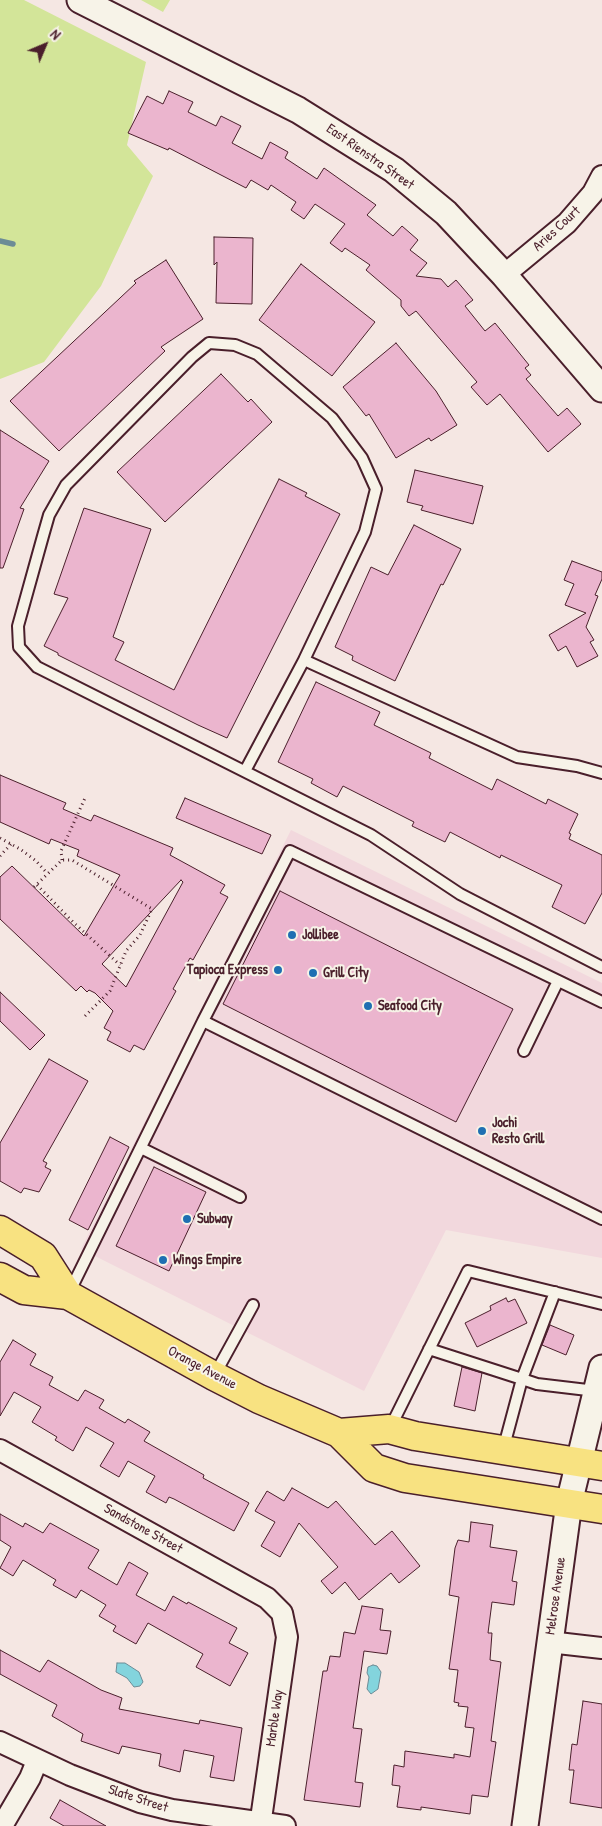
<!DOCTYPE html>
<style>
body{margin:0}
#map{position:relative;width:602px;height:1826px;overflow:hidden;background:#f5e7e3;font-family:"Patrick Hand",sans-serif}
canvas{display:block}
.north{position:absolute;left:20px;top:20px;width:50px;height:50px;-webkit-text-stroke:4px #f7f3e8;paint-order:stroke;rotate:45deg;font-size:14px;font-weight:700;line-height:20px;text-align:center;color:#4a1f2b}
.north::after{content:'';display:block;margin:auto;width:18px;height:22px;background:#4a1f2b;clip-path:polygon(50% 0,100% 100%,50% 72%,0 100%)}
</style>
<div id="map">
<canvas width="602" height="1826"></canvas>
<div class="north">N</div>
</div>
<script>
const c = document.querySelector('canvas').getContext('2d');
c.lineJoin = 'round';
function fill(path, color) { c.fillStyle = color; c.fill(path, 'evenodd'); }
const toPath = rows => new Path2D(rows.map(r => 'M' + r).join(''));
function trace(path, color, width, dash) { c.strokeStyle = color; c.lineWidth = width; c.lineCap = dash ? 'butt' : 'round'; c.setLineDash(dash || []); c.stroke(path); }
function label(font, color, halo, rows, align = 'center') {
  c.font = font + ' "Patrick Hand",sans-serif'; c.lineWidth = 4; c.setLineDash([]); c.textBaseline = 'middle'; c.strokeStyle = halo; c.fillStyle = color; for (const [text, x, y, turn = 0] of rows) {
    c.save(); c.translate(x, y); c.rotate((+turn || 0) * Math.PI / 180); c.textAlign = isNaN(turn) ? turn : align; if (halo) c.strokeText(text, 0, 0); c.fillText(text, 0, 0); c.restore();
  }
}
fill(toPath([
 [291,830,602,983,602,1258,446,1230,364,1391,81,1249]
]), '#f2d8dd');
fill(toPath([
 [0,0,24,0,146,62,127,145,153,176,101,286,44,362,0,379],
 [141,0,170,0,163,12]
]), '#d3e599');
const water = toPath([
 [117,1663,125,1663,139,1672,143,1682,140,1686,134,1687,127,1678,116,1672,117,1663],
 [373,1665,377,1666,381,1672,378,1689,371,1694,367,1689,369,1677,367,1673,368,1667,373,1665]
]);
fill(water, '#83d4dd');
trace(water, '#6c8c96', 1);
trace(toPath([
 [0,241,13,244]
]), '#6c8c96', 5.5);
const building = toPath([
 [169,91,193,102,188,112,216,126,221,116,241,126,232,143,262,159,270,142,288,152,285,158,317,179,324,168,376,205,367,215,393,236,402,226,418,240,410,250,427,263,416,276,441,279,448,287,456,280,473,300,465,306,485,331,495,323,529,365,525,368,531,375,526,379,558,416,567,408,581,424,548,452,500,394,487,405,471,387,477,382,416,311,409,316,401,306,401,300,366,270,370,265,345,248,342,252,330,243,345,224,315,204,304,219,291,210,296,202,271,185,268,190,251,180,246,188,169,148,168,150,128,133,147,96,163,104,169,91],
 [214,237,253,238,252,304,216,303,217,262,214,265,214,237],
 [166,260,203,319,161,347,165,351,59,451,10,401,136,283,134,281,166,260],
 [301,264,375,322,332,376,259,320,301,264],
 [396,343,436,391,457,425,431,441,429,438,396,458,369,414,366,416,343,387,396,343],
 [221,374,248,402,251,399,272,422,165,522,117,472,221,374],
 [0,430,49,461,20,508,24,509,3,568,0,568,0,430],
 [415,470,483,486,473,524,421,510,423,506,407,502,415,470],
 [279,479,307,493,305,496,340,514,227,738,198,725,58,655,58,653,44,646,68,598,54,594,84,508,151,529,113,637,124,642,115,660,174,690,279,479],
 [414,525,461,549,443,585,441,584,395,681,352,660,353,656,335,647,371,567,388,575,414,525],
 [572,561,602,572,602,579,595,595,598,596,586,627,594,640,590,642,598,656,577,667,566,646,558,651,549,635,586,613,565,605,574,584,564,580,572,561],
 [316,682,380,712,374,725,431,753,429,758,492,790,497,779,546,804,548,799,578,814,569,833,571,834,569,839,602,855,602,893,585,924,552,907,562,885,501,855,500,858,450,832,445,842,412,826,414,822,343,786,337,797,311,783,313,779,278,762,316,682],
 [0,775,66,803,63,809,91,821,94,815,173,848,170,855,225,885,220,893,228,897,193,960,190,958,173,989,176,991,144,1050,134,1045,130,1052,107,1040,111,1032,104,1028,113,1011,95,993,89,990,87,992,81,986,76,991,0,919,0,877,12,866,84,936,120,875,77,856,79,850,51,839,49,844,0,822,0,775],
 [181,880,183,882,126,987,102,964,181,880],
 [185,798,271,835,262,854,176,818,185,798],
 [280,891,513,1009,456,1122,223,1004,280,891],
 [0,992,45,1035,30,1050,0,1021,0,992],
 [49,1059,88,1081,43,1161,47,1163,45,1167,51,1170,39,1192,24,1188,21,1193,0,1181,0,1143,49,1059],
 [110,1137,129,1147,88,1230,69,1220,110,1137],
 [154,1167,206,1192,169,1271,116,1246,154,1167],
 [506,1298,508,1302,515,1299,527,1323,477,1347,465,1323,491,1310,490,1306,506,1298],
 [550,1325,574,1335,566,1355,542,1345,550,1325],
 [13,1340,36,1354,30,1365,53,1377,49,1385,78,1401,85,1390,104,1400,99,1408,125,1423,128,1419,150,1432,144,1441,204,1475,203,1478,249,1503,234,1531,174,1499,169,1497,166,1503,146,1492,155,1476,128,1461,119,1477,100,1466,114,1443,86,1427,73,1451,55,1440,57,1437,32,1422,41,1407,14,1392,0,1416,0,1362,13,1340],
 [462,1367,482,1373,475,1411,454,1406,462,1367],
 [292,1488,328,1508,336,1501,375,1545,392,1531,420,1566,399,1583,391,1573,359,1600,345,1582,332,1594,321,1581,338,1567,299,1523,280,1557,261,1546,275,1522,255,1511,267,1491,284,1501,292,1488],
 [0,1514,23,1527,25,1523,43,1533,50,1523,99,1550,88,1568,117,1585,129,1562,148,1573,136,1595,165,1611,173,1596,187,1604,188,1602,237,1628,229,1643,248,1653,230,1686,196,1667,203,1654,148,1623,136,1644,113,1631,116,1626,99,1616,106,1605,81,1590,76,1598,53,1585,56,1580,23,1560,13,1576,0,1568,11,1547,0,1540,0,1514],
 [471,1522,493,1525,490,1547,517,1551,512,1581,517,1582,514,1605,492,1602,488,1633,492,1633,490,1660,501,1662,491,1741,496,1742,488,1797,472,1795,470,1814,421,1807,421,1810,397,1807,400,1786,392,1785,394,1765,404,1767,405,1751,454,1758,454,1754,470,1757,474,1728,465,1727,468,1707,458,1706,459,1703,454,1702,458,1670,449,1669,459,1597,449,1595,455,1548,458,1540,469,1542,471,1522],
 [362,1606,383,1609,380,1630,391,1631,387,1654,364,1651,353,1728,362,1729,355,1782,363,1783,360,1807,304,1800,323,1671,327,1671,330,1656,340,1657,344,1632,355,1634,362,1606],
 [0,1650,40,1672,48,1660,101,1690,122,1698,119,1709,199,1724,200,1720,242,1728,234,1781,210,1777,214,1756,184,1750,180,1772,159,1766,161,1754,122,1746,119,1754,81,1741,83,1734,52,1716,57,1705,0,1674,0,1650],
 [583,1701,602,1704,602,1808,570,1803,574,1770,569,1770,572,1744,577,1745,583,1701],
 [60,1800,106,1826,64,1826,50,1818,60,1800]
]);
fill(building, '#ebb5ce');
trace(building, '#4a1f2b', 1);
const service = toPath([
 [304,660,517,757,577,766,602,773],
 [245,771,304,660,365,532,376,489,362,458,332,418,257,354,235,345,209,343,192,357,66,485,49,515,43,536,18,626,19,647,37,667,371,835,460,894,602,967],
 [602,1002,290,851,203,1021,602,1219],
 [524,1051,558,981],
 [141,1148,240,1197],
 [69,1293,203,1021],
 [429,1349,522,1379,555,1292],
 [214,1376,253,1305],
 [390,1428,468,1271,602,1304],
 [503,1450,522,1379,537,1384,596,1391]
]);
const minor = toPath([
 [504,275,567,223,593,193,602,176],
 [0,1450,267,1598,282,1613,287,1637,260,1826],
 [549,1642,602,1648],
 [0,1742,70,1775,140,1802,172,1810,285,1826],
 [2,1826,30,1778,37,1761]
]);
const tertiary = toPath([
 [80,0,298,110,394,170,446,213,504,275,602,389],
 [525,1826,569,1503,602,1368]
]);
const primary = toPath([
 [0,1230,43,1256,68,1295],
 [0,1277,24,1290,68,1295,214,1376,259,1399,339,1433,374,1468,405,1478,602,1509],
 [339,1433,389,1429,415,1436,602,1466]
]);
trace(service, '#4a1f2b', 14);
trace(minor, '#4a1f2b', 24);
trace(tertiary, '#4a1f2b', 29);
trace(primary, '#4a1f2b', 31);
trace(toPath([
 [0,838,20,849,36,861,47,873],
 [0,856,11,844],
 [62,860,61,851,85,798],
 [37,885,73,922,120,965],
 [34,887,62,860,72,860,152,909,140,935,126,951,110,991,84,1017]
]), '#4a1f2b', 3, [1, 4]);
trace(service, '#f7f3e8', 10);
trace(minor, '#f7f3e8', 20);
trace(tertiary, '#f7f3e8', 25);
trace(primary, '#f8e281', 28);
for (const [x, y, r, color] of [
 [292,935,5,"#1f6fb2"],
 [278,970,5,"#1f6fb2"],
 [313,973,5,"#1f6fb2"],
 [368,1006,5,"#1f6fb2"],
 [482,1131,5,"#1f6fb2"],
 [187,1219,5,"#1f6fb2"],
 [163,1260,5,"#1f6fb2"]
]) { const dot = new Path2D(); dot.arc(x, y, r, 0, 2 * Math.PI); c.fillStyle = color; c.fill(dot); trace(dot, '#f7f3e8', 2); }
label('14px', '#4a1f2b', '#f7f3e8', [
 ["East Rienstra Street",370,157,35],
 ["Aries Court",557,229,-43],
 ["Orange Avenue",202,1368,28],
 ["Sandstone Street",143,1529,29],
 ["Melrose Avenue",556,1596,-82],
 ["Marble Way",275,1718,-82],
 ["Slate Street",138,1799,18]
]);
label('bold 14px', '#4a1f2b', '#f7f3e8', [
 ["Jollibee",302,935],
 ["Tapioca Express",268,970,"right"],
 ["Grill City",323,973],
 ["Seafood City",378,1006],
 ["Jochi",492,1123],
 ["Resto Grill",492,1139],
 ["Subway",197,1219],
 ["Wings Empire",173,1260]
], 'left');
</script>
